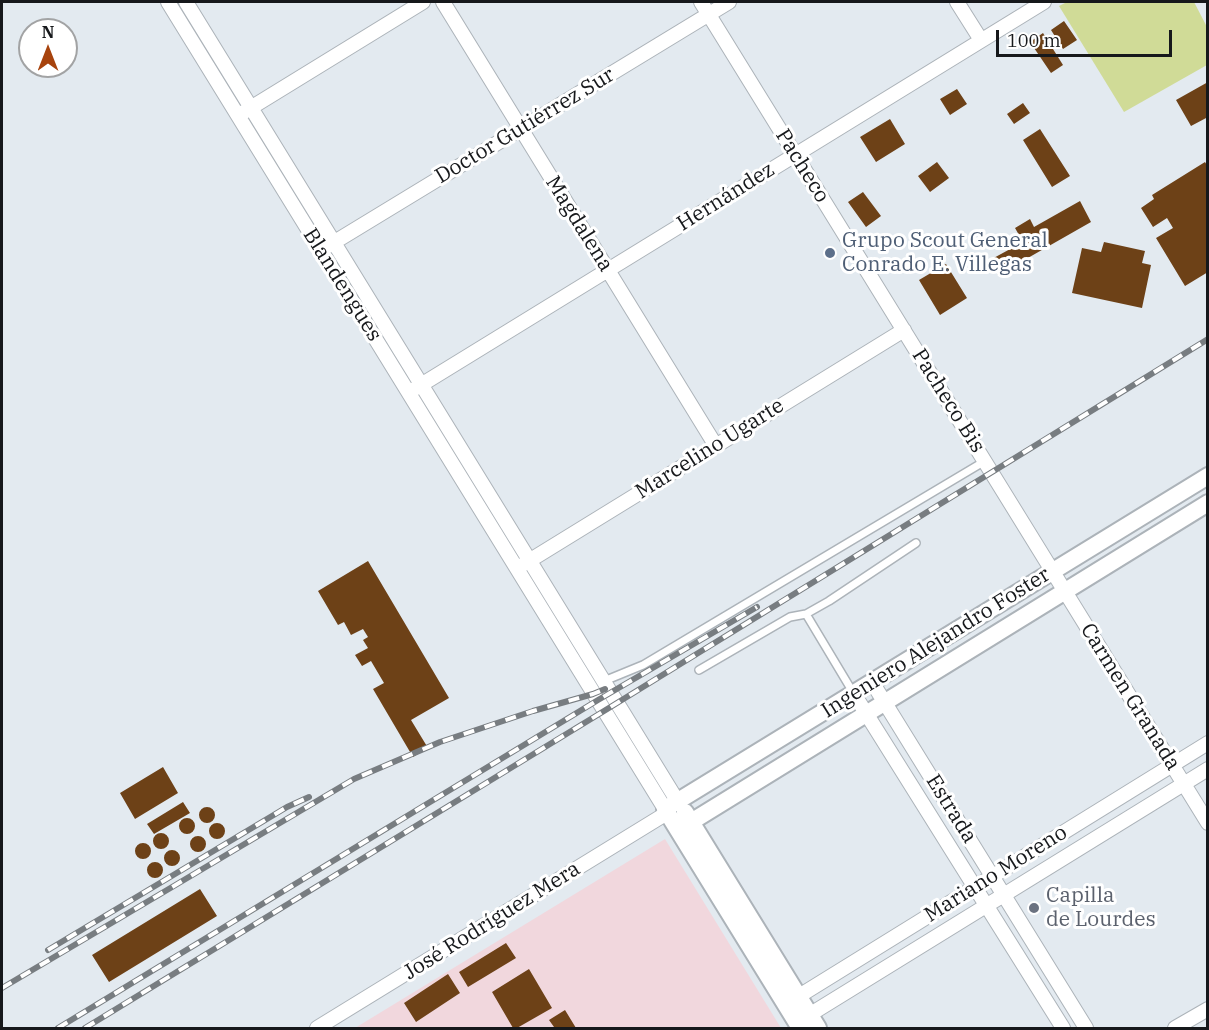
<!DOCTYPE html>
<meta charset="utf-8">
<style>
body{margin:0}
#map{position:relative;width:1209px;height:1030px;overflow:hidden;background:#e3eaf0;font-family:"IBM Plex Serif",serif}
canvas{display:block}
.frame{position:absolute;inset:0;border:3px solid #16181b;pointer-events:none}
.north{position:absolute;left:18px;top:18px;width:60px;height:60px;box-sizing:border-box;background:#fff;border:2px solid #a2a3a4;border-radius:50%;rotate:0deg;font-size:16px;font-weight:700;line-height:24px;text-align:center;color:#16181b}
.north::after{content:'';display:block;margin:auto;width:21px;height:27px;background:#a7430d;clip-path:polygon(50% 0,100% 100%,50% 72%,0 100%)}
.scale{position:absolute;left:996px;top:30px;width:176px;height:27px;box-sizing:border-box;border:3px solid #16181b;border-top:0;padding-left:8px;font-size:18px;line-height:21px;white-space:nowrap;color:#16181b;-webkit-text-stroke:4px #fff;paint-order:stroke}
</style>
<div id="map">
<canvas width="1209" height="1030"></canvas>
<div class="frame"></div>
<div class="north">N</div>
<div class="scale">100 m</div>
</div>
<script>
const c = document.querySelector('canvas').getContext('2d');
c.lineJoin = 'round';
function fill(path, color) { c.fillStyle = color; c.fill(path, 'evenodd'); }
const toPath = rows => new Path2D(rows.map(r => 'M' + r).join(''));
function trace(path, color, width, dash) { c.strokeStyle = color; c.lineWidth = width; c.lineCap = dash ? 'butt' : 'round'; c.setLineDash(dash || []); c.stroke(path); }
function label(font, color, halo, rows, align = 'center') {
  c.font = font + ' "IBM Plex Serif",serif'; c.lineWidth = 6; c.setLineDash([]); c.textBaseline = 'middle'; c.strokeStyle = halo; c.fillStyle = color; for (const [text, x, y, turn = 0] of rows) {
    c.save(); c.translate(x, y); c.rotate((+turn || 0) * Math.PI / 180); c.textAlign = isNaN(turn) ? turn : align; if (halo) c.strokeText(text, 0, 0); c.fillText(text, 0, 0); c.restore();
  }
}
fill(toPath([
 [665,839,781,1028,355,1028]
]), '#f1d7dd');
fill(toPath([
 [1067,2,1194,2,1207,27,1207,65,1124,112,1059,6]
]), '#d0db97');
fill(toPath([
 [1064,21,1077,40,1063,49,1051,30],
 [1043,33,1063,65,1051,73,1030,42],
 [1208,82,1208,117,1191,126,1176,100],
 [957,89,967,104,950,115,940,99],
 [1023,103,1030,113,1014,124,1007,114],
 [890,119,905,144,876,162,860,137],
 [1040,129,1070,176,1052,187,1023,140],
 [937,162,949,178,930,192,918,176],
 [1205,162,1208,167,1208,272,1185,286,1156,238,1173,228,1167,218,1153,227,1141,208,1154,199,1152,195],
 [863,192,881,216,866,227,848,202],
 [1080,201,1091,222,998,275,990,260,1023,242,1015,228,1030,219,1034,227],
 [1104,242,1145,251,1142,263,1151,265,1142,308,1072,293,1082,248,1101,252],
 [946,264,967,298,940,315,919,280],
 [368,561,449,698,411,720,428,748,413,757,373,689,384,683,371,661,362,666,355,655,368,648,363,640,368,637,363,629,351,635,344,622,338,625,318,591],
 [163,767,178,793,135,819,120,793],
 [183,802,190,813,154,834,147,824],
 '199 815a8 8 0 1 1 16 0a8 8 0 1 1-16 0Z',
 '179 826a8 8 0 1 1 16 0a8 8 0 1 1-16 0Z',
 '209 831a8 8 0 1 1 16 0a8 8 0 1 1-16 0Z',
 '153 841a8 8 0 1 1 16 0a8 8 0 1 1-16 0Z',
 '190 844a8 8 0 1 1 16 0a8 8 0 1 1-16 0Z',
 '135 851a8 8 0 1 1 16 0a8 8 0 1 1-16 0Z',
 '164 858a8 8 0 1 1 16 0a8 8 0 1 1-16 0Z',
 '147 870a8 8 0 1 1 16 0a8 8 0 1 1-16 0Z',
 [200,889,217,916,109,982,92,955],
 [506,943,516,958,468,987,459,972],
 [529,969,552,1008,517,1028,513,1028,492,992],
 [448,974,460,993,416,1022,404,1003],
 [565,1010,576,1028,551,1028,554,1027,549,1020]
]), '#6d4117');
const service = toPath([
 [806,614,854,694],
 [699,670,790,617,806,614,829,601,916,543],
 [604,681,643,665,985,461]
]);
const minor = toPath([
 [168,2,665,809],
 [186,2,678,802],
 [443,2,716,446],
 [701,2,1208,823],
 [957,2,981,40],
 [244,112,423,2],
 [328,246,729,2],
 [416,388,1044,2],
 [524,564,904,330],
 [872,682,1086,1028],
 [854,694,1063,1028],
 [791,1001,1208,743],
 [801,1020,1208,769],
 [317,1028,667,813],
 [1175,1028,1208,1009]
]);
const tertiary = toPath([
 [685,812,818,1028],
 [678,830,1208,503],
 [800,1028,665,809,1208,476]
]);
trace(service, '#acb3b9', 10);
trace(minor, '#acb3b9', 16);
trace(tertiary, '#acb3b9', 20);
trace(service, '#fff', 7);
trace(minor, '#fff', 14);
trace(tertiary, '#fff', 16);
const rail = toPath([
 [48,950,287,807,309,797],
 [2,988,354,779,440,742,533,711,593,694,605,689],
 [58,1028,598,700,757,607],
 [85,1028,604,711,1208,339]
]);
trace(rail, '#787d81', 6);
trace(rail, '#fff', 4, [11]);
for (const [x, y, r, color] of [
 [830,253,6,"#5c6f8a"],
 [1034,908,6,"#6b7280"]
]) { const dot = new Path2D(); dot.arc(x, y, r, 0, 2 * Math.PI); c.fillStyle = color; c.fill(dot); trace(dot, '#fff', 2); }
label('21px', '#16181b', '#fff', [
 ["Doctor Gutiérrez Sur",525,126,-31],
 ["Pacheco",802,166,58],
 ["Hernández",726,197,-32],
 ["Magdalena",579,224,58],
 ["Blandengues",342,285,58],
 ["Pacheco Bis",948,401,58],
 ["Marcelino Ugarte",710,449,-32],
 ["Ingeniero Alejandro Foster",936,643,-32],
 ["Carmen Granada",1130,697,58],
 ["Estrada",951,809,58],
 ["Mariano Moreno",996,874,-32],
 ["José Rodríguez Mera",492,921,-32]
]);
label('21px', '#4e5e75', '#fff', [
 ["Grupo Scout General",842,241],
 ["Conrado E. Villegas",842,265]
], 'left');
label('21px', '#5b616d', '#fff', [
 ["Capilla",1046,896],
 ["de Lourdes",1046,920]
], 'left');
</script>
